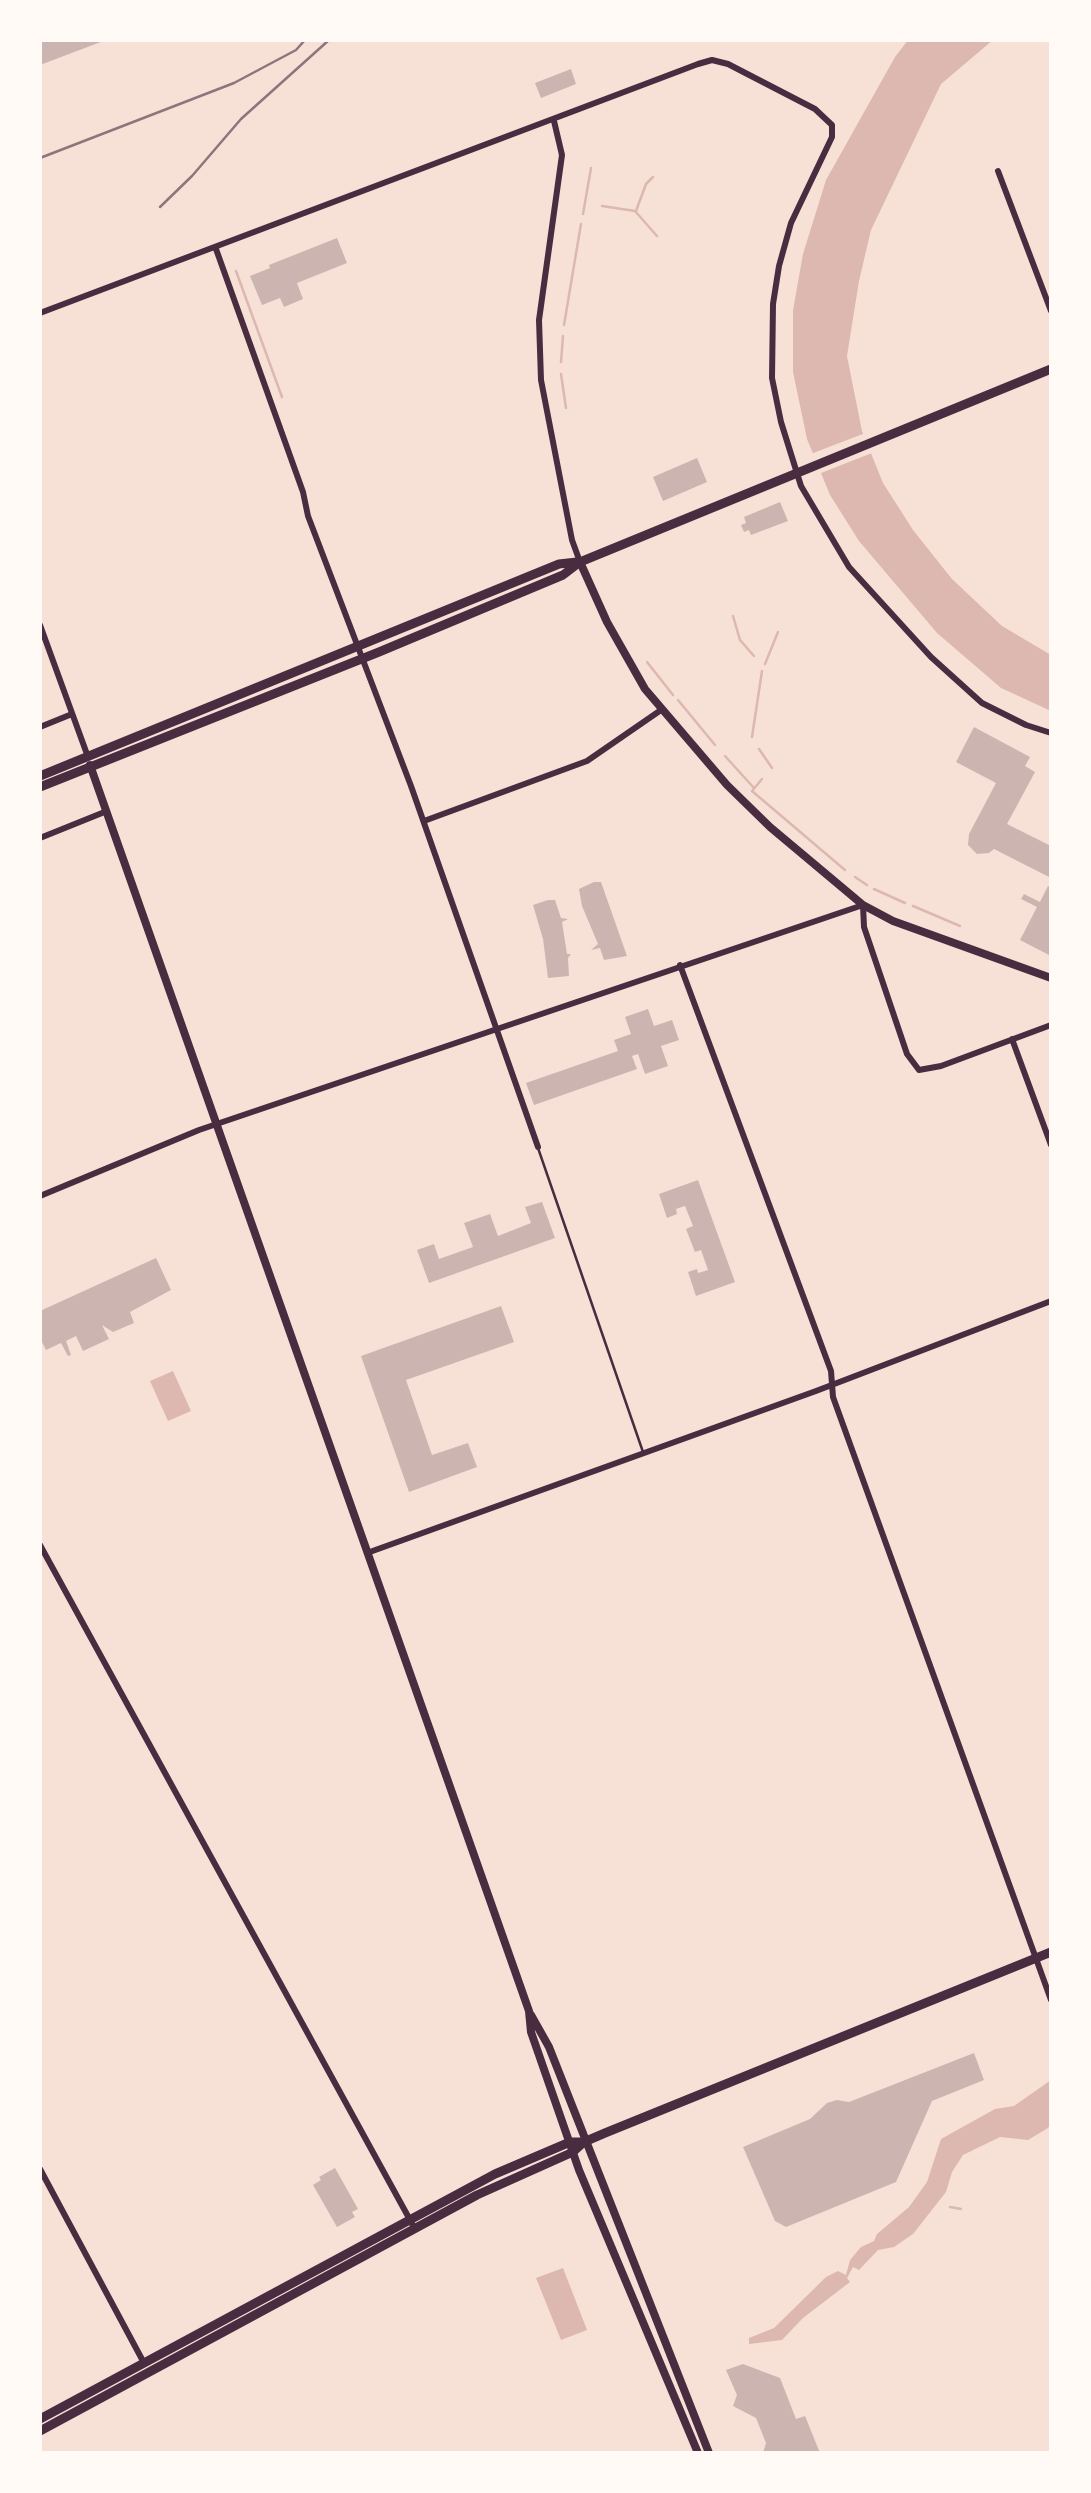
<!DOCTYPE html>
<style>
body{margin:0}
#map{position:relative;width:1091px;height:2493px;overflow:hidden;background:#f7e1d7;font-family:Overpass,sans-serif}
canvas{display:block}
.frame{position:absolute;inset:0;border:42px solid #fffaf5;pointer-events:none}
</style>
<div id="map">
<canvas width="1091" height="2493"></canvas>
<div class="frame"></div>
</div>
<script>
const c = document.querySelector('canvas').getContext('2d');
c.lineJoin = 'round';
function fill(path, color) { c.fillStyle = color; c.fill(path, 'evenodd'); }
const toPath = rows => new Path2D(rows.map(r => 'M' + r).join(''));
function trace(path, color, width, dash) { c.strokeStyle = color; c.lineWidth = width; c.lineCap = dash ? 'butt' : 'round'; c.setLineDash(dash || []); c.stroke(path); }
fill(toPath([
 [908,40,993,40,941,84,871,230,859,281,847,356,862,431,883,483,913,530,952,579,1002,626,1051,655,1051,711,1001,688,937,633,859,541,830,495,807,439,793,372,793,310,803,254,826,180,895,57],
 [173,1371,191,1411,168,1421,150,1381],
 [1051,2080,1051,2124,1048,2128,1028,2140,1000,2137,963,2155,952,2172,946,2192,913,2234,894,2247,878,2250,859,2270,853,2267,847,2278,850,2282,803,2318,782,2340,749,2344,749,2338,774,2328,826,2277,838,2271,846,2275,850,2260,861,2247,874,2241,877,2234,909,2207,927,2182,941,2139,995,2109,1014,2106],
 [563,2268,587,2330,561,2340,536,2278]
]), '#dcb8b0');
fill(toPath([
 [868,432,877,451,816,475,808,455]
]), '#f7e1d7');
trace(toPath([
 [602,206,635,211,657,236],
 [636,211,646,184,653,177],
 [583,214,591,168],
 [236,271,282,397],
 [564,325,581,224],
 [561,362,563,336],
 [561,374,566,408],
 [733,616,740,640,754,656],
 [647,662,673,695],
 [765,664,778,632],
 [678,700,715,745],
 [752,737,762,671],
 [759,749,772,768],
 [725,756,754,788],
 [762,779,752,791,845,870],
 [855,877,867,885],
 [874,889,905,903],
 [913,906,960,926],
 [950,2207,961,2209]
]), '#dcb8b0', 2.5);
fill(toPath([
 [40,40,106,40,40,65],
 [571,69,576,84,541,98,535,83],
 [337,238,347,263,297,283,303,299,284,307,280,298,262,305,250,276,270,268,269,265],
 [697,458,707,482,663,501,653,477],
 [780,502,788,521,751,535,749,530,744,532,741,525,746,523,744,517],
 [974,727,1030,757,1025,766,1035,772,1007,824,1051,846,1051,878,994,849,989,853,977,854,968,845,969,834,996,783,956,762],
 [594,882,601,882,627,956,604,960,600,948,591,950,598,944,582,906,579,889],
 [1048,886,1051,888,1051,956,1020,940,1037,907,1021,899,1024,894,1040,902],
 [548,900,555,900,561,918,568,919,562,922,567,954,571,954,568,958,569,976,548,978,543,939,533,905],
 [648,1009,654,1026,672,1020,679,1040,661,1046,668,1066,645,1074,638,1054,632,1056,637,1069,534,1105,526,1083,618,1051,614,1040,631,1034,625,1017],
 [698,1180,735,1282,696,1296,688,1272,697,1269,698,1273,708,1270,701,1250,695,1252,686,1229,693,1226,685,1206,676,1209,677,1214,667,1218,659,1194],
 [542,1202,555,1238,429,1283,417,1250,434,1244,439,1259,473,1247,464,1223,490,1214,498,1236,531,1223,525,1207],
 [156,1258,171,1290,130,1312,134,1323,113,1332,102,1325,109,1339,83,1351,76,1336,66,1341,71,1355,68,1356,61,1343,46,1350,40,1338,40,1311],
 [501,1306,514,1342,406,1380,432,1455,468,1443,477,1467,409,1492,361,1356],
 [974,2053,984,2080,932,2101,896,2182,786,2227,775,2221,743,2147,810,2119,827,2103,837,2100,849,2102],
 [335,2168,358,2209,352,2212,355,2217,337,2227,313,2185,321,2180,319,2177],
 [743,2364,780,2378,796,2419,805,2416,820,2453,763,2453,766,2443,756,2418,733,2406,737,2395,726,2370]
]), '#ccb4b1');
trace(toPath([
 [538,1148,643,1452]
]), '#4a2c40', 2.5);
trace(toPath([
 [554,121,562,155,539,320,541,380,572,540,580,562],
 [998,171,1051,311],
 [216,249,303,492,308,516,411,786,538,1147],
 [40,313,698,64,712,60,728,64,815,109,832,125,832,137,791,223,779,266,773,304,772,378,781,422,801,486,849,567,931,657,982,703,1026,725,1051,733],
 [40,625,88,757],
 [40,727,72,714],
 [424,821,587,761,661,710],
 [40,838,107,811],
 [680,965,831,1371,833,1397,1051,2000],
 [1012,1039,1051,1145],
 [40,1196,199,1130,863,905,864,927,907,1054,919,1070,941,1066,1051,1025],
 [40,1545,415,2229],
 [367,1553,816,1391,1051,1301],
 [40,2169,144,2363]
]), '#4a2c40', 6);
trace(toPath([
 [580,562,607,622,645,689,727,785,770,827,863,905,893,921,1051,978],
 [90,765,529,2011,531,2032,579,2170,698,2453],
 [531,2015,549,2047,709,2453]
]), '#4a2c40', 8);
trace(toPath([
 [40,776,559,564,577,562],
 [40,787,379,652,563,575,580,562,1051,369],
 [40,2419,495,2174,570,2142,584,2142,605,2133,1051,1952],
 [40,2431,477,2195,573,2152,584,2142]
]), '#4a2c40', 9);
trace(toPath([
 [40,158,234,83,296,50,305,40],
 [160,207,192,176,241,119,329,40]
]), '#8f747c', 2.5);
</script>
